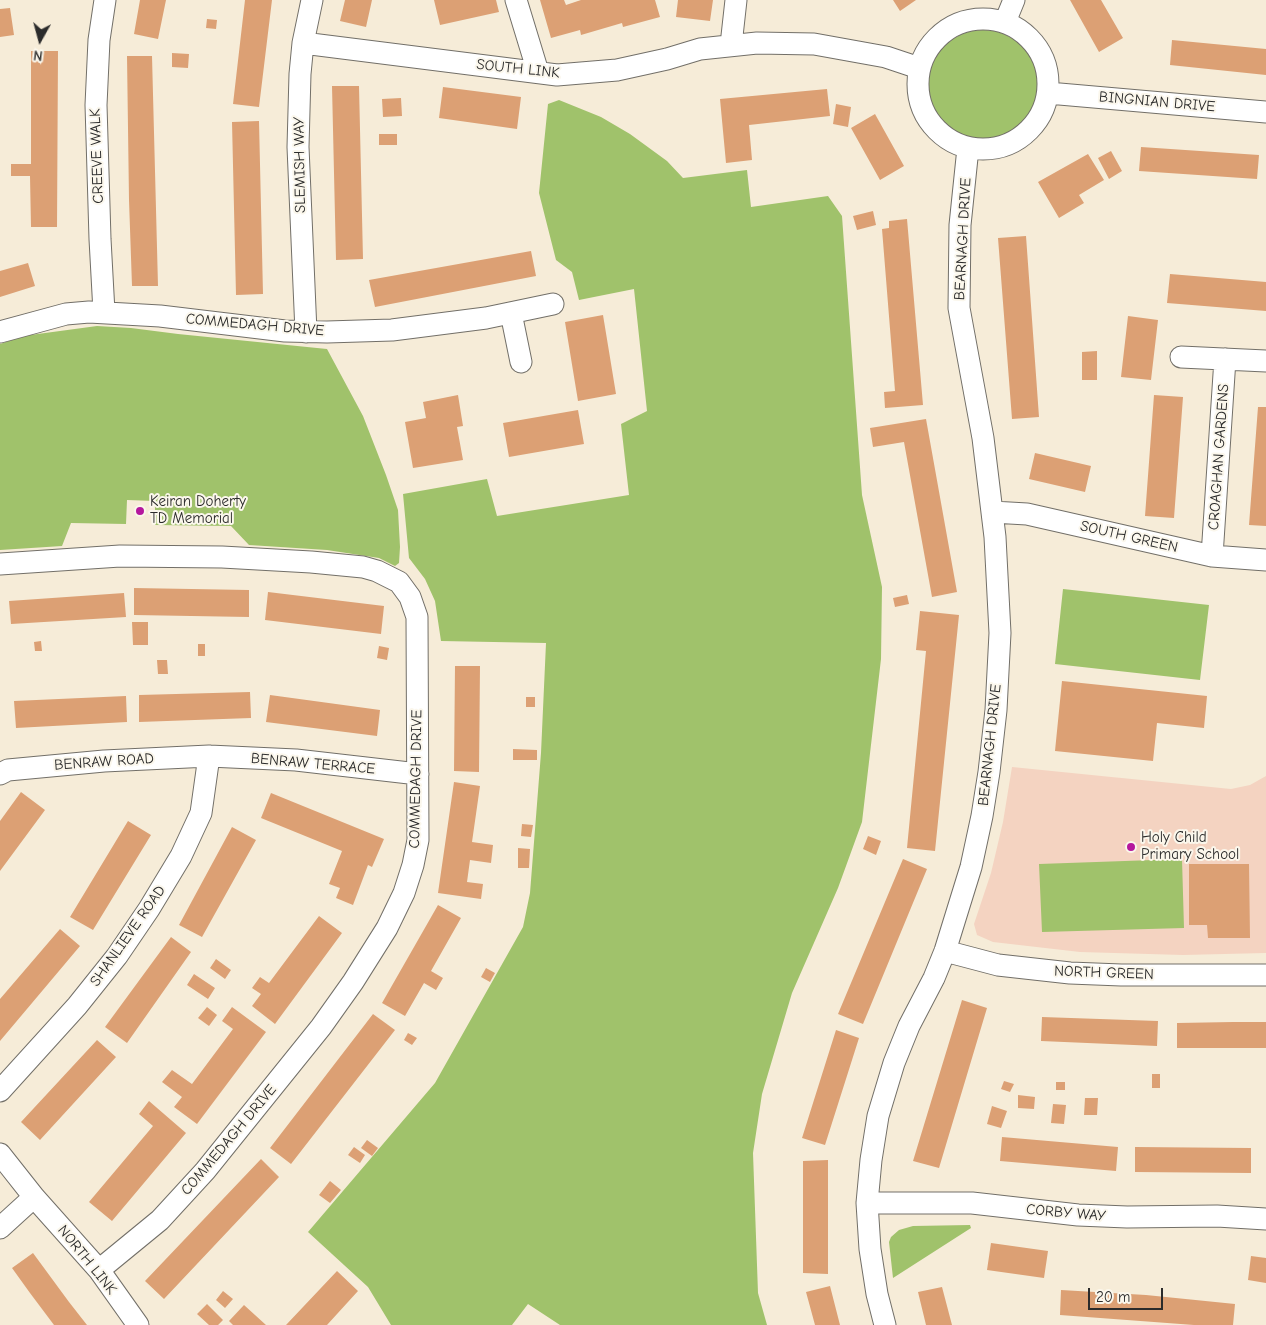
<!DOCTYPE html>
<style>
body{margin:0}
#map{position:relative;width:1266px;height:1325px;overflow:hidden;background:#f6ecd8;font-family:"Comic Neue",sans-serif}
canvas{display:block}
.north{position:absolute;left:15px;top:15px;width:50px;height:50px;-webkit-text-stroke:4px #fbf7ec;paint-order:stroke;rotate:187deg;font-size:14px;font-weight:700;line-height:20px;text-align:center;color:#2b2b2b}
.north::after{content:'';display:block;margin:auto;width:18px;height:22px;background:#2b2b2b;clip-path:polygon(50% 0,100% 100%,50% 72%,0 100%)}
.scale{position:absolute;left:1088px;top:1288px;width:75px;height:22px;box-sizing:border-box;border:2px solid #2b2b2b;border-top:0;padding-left:6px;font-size:15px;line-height:18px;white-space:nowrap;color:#2b2b2b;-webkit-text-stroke:4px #fbf7ec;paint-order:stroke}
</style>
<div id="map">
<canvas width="1266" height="1325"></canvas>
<div class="north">N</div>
<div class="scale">20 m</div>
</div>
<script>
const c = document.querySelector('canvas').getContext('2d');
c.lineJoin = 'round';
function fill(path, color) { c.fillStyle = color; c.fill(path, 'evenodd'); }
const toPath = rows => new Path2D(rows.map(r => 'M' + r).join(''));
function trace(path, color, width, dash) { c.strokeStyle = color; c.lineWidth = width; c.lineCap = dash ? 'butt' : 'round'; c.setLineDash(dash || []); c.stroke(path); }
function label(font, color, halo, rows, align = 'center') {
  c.font = font + ' "Comic Neue",sans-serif'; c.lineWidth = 4; c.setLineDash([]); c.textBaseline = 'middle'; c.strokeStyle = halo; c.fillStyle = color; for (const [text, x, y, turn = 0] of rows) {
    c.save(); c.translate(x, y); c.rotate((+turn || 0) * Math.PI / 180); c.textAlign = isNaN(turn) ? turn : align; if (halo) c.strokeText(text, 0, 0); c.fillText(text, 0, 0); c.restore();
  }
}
fill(toPath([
 [1012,767,1231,789,1250,785,1266,776,1266,953,1183,955,1080,952,993,942,977,935,974,924,991,873,1003,822]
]), '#f4d3c1');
fill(toPath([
 '928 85a55 55 0 1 1 110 0a55 55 0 1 1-110 0Z',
 [559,100,601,117,630,134,667,161,683,178,747,170,751,207,828,196,842,216,862,495,882,587,881,659,862,822,838,888,792,993,762,1094,753,1153,758,1293,767,1325,560,1325,528,1304,512,1325,391,1325,368,1287,308,1232,435,1083,523,927,530,893,541,753,546,643,441,641,435,601,425,579,409,558,403,494,487,479,497,516,629,495,621,424,647,411,634,289,579,300,572,272,556,260,539,193,548,104],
 [97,326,131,328,178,334,327,349,363,416,386,475,398,510,400,547,399,563,395,566,379,558,327,550,249,545,231,526,155,525,155,501,127,500,126,524,71,523,62,546,0,550,0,344,23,336],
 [1063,589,1209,605,1200,680,1055,664],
 [1182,859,1184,928,1042,932,1039,864],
 [970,1225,971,1228,893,1278,889,1242,891,1237,899,1230,913,1226]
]), '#a0c26b');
fill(toPath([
 [140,0,166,0,158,39,134,34],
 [245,0,272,0,259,107,233,104],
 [345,0,372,0,366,27,340,21],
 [434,0,496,0,499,12,440,25],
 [540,0,564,0,566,5,581,0,655,0,660,17,623,27,622,23,581,35,580,30,551,38],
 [678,0,713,0,710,21,676,17],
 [893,0,916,0,900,11],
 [1070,0,1101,0,1123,38,1099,52],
 [10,8,14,35,0,37,0,9],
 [207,19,217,20,216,29,206,28],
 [1172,40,1266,49,1266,75,1170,65],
 [31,51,58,51,57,227,31,227,30,176,11,176,11,164,31,164],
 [172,53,189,54,188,68,172,67],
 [127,56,152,56,158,286,132,286,129,200],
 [332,86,359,86,363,259,336,260],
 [443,87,521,97,517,129,439,118],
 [827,89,830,116,749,125,752,160,726,163,720,99],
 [401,98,402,116,383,117,382,99],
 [836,104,851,107,848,127,833,124],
 [875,114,904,166,880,180,851,128],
 [259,121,263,294,236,295,232,122],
 [379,134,397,134,397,145,379,145],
 [1141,147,1259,155,1257,179,1139,171],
 [1111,151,1122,171,1109,179,1098,158],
 [1088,154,1104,180,1079,195,1084,203,1059,218,1038,182],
 [873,211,876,225,857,230,853,216],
 [907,219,923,405,885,408,884,392,895,391,882,229,889,228,889,221],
 [1026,236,1039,417,1012,419,998,238],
 [531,251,536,276,375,307,369,280],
 [28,263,35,286,0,297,0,271],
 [1170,274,1266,282,1266,311,1167,303],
 [603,315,616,394,578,401,565,322],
 [1128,316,1158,320,1151,380,1121,377],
 [1097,351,1097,380,1082,380,1082,352],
 [458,395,463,426,457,427,463,460,413,468,405,422,426,418,423,402],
 [1154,395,1183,397,1174,518,1145,516],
 [1258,407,1266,407,1266,526,1249,525],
 [578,410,584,444,509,457,503,423],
 [926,419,957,592,932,597,904,442,873,447,870,428],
 [1035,453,1091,466,1085,492,1029,479],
 [134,588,249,590,249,617,134,615],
 [268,592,384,606,381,634,265,620],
 [124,593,126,617,11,624,9,601],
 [907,595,909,604,895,607,893,598],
 [920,611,959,615,935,851,907,848,926,651,916,650],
 [132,622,148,622,148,645,133,645],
 [41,641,42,651,35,651,34,642],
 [198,644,205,644,205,656,198,656],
 [379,646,389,648,387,660,377,658],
 [157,660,167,660,168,674,158,674],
 [455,666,480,666,479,772,454,771],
 [1062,681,1207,696,1204,728,1157,723,1153,761,1055,751],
 [250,692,251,718,139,722,139,695],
 [270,695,380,710,377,736,266,722],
 [126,696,127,722,16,728,14,701],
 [526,697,535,697,535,707,526,707],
 [513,749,537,750,537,760,513,760],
 [454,782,480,786,472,842,493,845,491,863,470,860,467,882,483,884,481,899,438,893],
 [21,792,45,810,0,871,0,821],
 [271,793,384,839,372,867,368,865,353,905,336,898,340,888,329,884,342,851,261,818],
 [128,821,151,835,93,930,70,917],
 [522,824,533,825,531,837,521,836],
 [232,827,256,840,202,937,179,925],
 [868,836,881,841,876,855,863,849],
 [518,848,530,849,529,868,518,868],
 [903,859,927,869,863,1024,838,1014],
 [1189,864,1249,864,1250,938,1208,938,1207,925,1189,925],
 [438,905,461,918,431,971,443,978,436,990,424,983,405,1016,382,1003],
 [319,916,342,933,275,1024,252,1006,261,994,252,988,260,977,269,983],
 [60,929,80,946,0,1041,0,999],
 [171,937,191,952,127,1043,105,1027],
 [216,959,231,970,225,979,210,968],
 [486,968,495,973,490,982,481,977],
 [194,974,215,988,208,999,187,985],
 [962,1000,987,1008,939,1168,913,1161],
 [207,1007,217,1015,209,1026,198,1018],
 [232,1007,266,1032,197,1124,174,1107,182,1097,162,1082,172,1070,192,1084,233,1029,222,1021],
 [373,1014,395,1030,291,1164,270,1148],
 [1042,1017,1158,1021,1157,1046,1041,1041],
 [1233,1022,1266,1022,1266,1048,1177,1048,1177,1023],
 [836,1030,859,1038,825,1145,802,1138],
 [408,1033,417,1038,412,1045,404,1040],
 [97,1040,116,1057,40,1140,21,1122],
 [1152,1074,1160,1074,1160,1088,1152,1088],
 [1004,1081,1014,1084,1010,1092,1001,1089],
 [1056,1082,1065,1082,1065,1090,1056,1090],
 [1018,1095,1035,1097,1034,1109,1018,1108],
 [1085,1098,1098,1098,1097,1115,1084,1115],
 [149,1101,186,1133,112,1221,89,1202,153,1126,139,1114],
 [1053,1104,1066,1105,1064,1124,1051,1123],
 [992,1106,1007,1111,1001,1128,987,1124],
 [1002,1137,1118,1147,1116,1171,1000,1161],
 [367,1140,378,1148,372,1156,361,1148],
 [354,1147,365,1155,360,1163,348,1155],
 [1135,1147,1251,1148,1251,1173,1135,1172],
 [261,1159,279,1177,164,1299,145,1281],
 [828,1160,828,1274,803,1273,803,1161],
 [330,1181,341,1190,330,1203,319,1195],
 [991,1243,1048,1251,1044,1278,987,1270],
 [33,1253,69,1302,87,1325,54,1325,30,1293,12,1268],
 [1251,1256,1266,1258,1266,1283,1248,1280],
 [337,1271,358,1291,327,1325,286,1325],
 [830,1286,840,1325,815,1325,806,1292],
 [942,1287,952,1325,926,1325,918,1292],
 [1061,1290,1146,1295,1235,1304,1233,1325,1194,1325,1060,1315],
 [223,1291,233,1299,225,1308,216,1300],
 [207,1304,223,1320,218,1325,209,1325,197,1314],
 [244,1305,266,1325,233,1325,229,1321]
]), '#dca074');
const street = toPath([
 [516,0,538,72],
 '918 84a65 65 0 1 1 130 0a65 65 0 1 1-130 0Z',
 [1005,22,1014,0],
 [303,43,557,75,617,70,667,59,700,49,757,43,814,44,886,57,919,68],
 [731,45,736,0],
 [1048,93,1266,112],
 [104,312,100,239,96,105,99,40,105,0],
 [511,313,521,362],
 [0,332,66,314,89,312,160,316,285,331,327,332,392,330,486,318,553,304],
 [306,332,298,147,300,74,303,43,312,0],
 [1181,357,1266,361],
 [992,512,1027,514,1212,556,1266,560],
 [1212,556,1225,359],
 [0,564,120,556,222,557,311,562,363,567,377,571,399,582,410,597,417,617,418,840,413,865,404,893,387,928,353,982,321,1027,205,1171,160,1220,99,1270],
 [0,774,8,770,104,761,209,756,296,760,418,774],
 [945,951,998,965,1070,973,1121,975,1266,975],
 [0,1091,77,1006,117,956,149,909,181,856,201,813,209,756],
 [0,1154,34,1197,99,1270,138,1325],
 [867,1203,972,1203,1078,1215,1127,1217,1217,1216,1266,1219],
 [0,1228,34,1197],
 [885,1325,877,1294,870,1249,867,1203,871,1160,878,1116,894,1063,909,1026,934,978,945,951,971,867,982,816,989,772,996,710,1000,633,995,537,983,438,959,308,960,225,968,148]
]);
trace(street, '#726f68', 23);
trace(street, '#fff', 21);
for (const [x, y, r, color] of [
 [140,511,5,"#b5179e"],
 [1131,847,5,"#b5179e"]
]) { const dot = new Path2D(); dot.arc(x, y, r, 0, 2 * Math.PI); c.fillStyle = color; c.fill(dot); trace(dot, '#fbf7ec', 2); }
label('15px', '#2b2b2b', '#fbf7ec', [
 ["SOUTH LINK",518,69,6],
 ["BINGNIAN DRIVE",1157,102,5],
 ["CREEVE WALK",97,156,-92],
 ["SLEMISH WAY",300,165,-91],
 ["BEARNAGH DRIVE",963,239,-87],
 ["COMMEDAGH DRIVE",255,325,5],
 ["CROAGHAN GARDENS",1219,457,-86],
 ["SOUTH GREEN",1129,537,13],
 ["BEARNAGH DRIVE",990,745,-84],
 ["BENRAW ROAD",104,762,-4],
 ["BENRAW TERRACE",313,764,5],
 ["COMMEDAGH DRIVE",416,779,-89],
 ["SHANLIEVE ROAD",128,936,-55],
 ["NORTH GREEN",1104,973,2],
 ["COMMEDAGH DRIVE",229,1140,-50],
 ["CORBY WAY",1066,1213,5],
 ["NORTH LINK",87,1260,51]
]);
label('15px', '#2b2b2b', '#fbf7ec', [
 ["Keiran Doherty",150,502],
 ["TD Memorial",150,519],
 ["Holy Child",1141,838],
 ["Primary School",1141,855]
], 'left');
</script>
